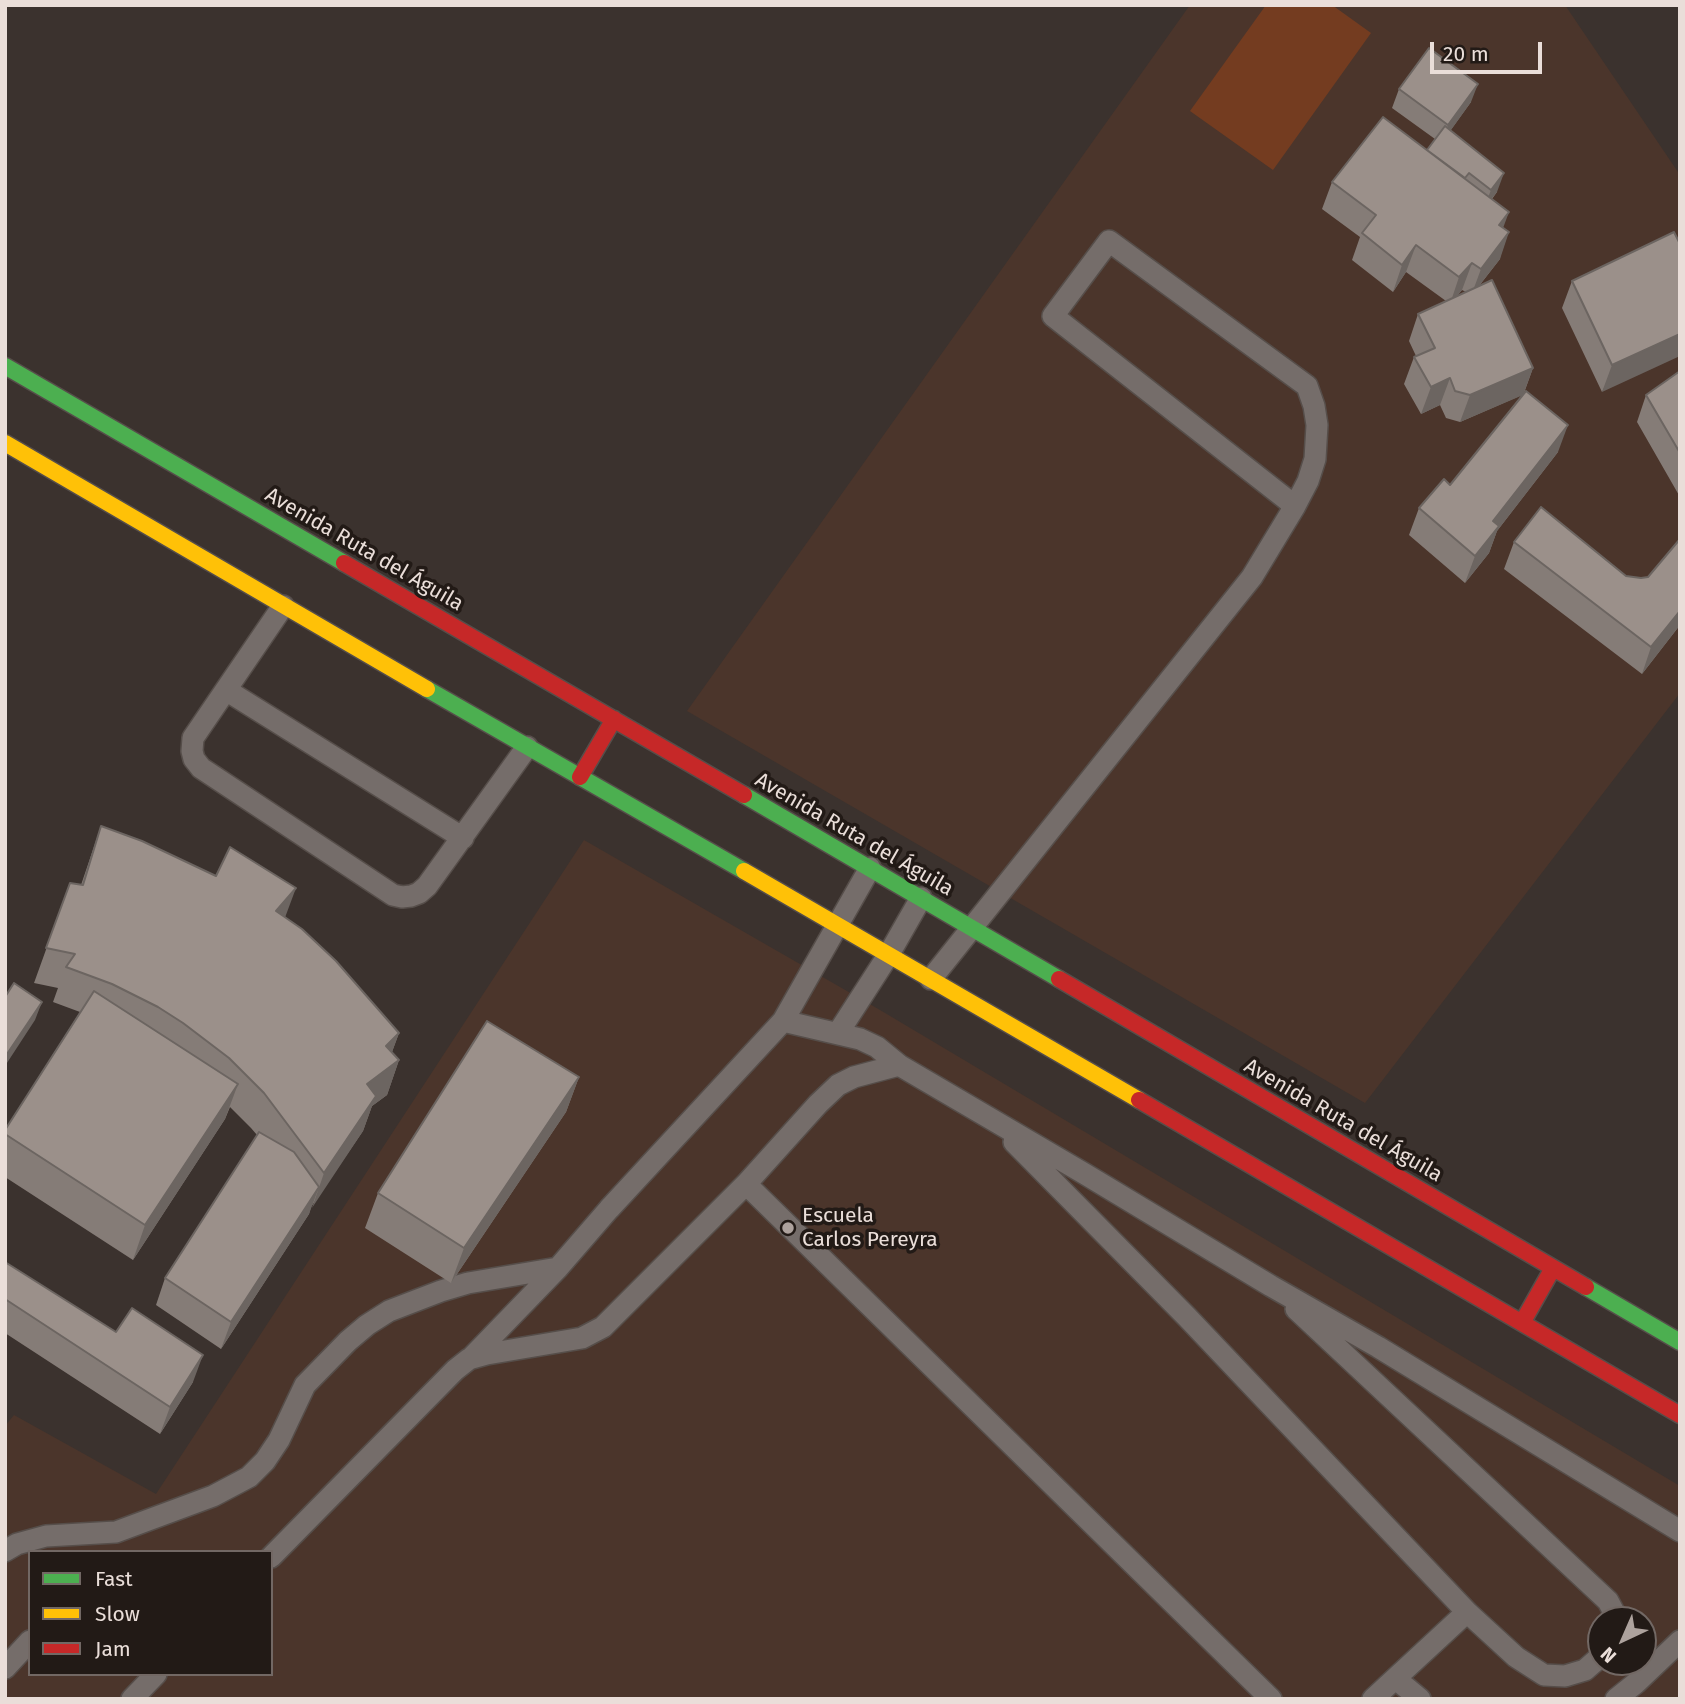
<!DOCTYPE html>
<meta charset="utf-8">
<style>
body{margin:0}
#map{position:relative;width:1685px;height:1704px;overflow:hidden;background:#3b322e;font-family:"Fira Sans",sans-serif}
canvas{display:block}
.frame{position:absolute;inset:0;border:7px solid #eaded9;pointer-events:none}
.legend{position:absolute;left:28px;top:1550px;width:245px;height:126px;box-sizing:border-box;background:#221a16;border:2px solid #726864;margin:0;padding:9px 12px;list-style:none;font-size:21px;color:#eaded9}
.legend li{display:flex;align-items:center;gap:14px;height:35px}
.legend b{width:35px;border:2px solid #726864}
.north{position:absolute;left:1587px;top:1606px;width:70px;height:70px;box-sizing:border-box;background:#221a16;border:2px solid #726864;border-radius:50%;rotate:224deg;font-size:19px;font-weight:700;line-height:28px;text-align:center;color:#eaded9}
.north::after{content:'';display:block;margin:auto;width:24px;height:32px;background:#ada29d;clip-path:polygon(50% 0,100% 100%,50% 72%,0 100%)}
.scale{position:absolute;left:1430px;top:42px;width:112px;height:32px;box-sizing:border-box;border:4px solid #eaded9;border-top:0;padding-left:9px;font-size:21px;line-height:24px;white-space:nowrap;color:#eaded9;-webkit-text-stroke:5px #221a16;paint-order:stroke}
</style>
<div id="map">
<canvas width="1685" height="1704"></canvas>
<div class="frame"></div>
<ul class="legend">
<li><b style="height:9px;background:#4caf50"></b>Fast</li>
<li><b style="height:9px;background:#ffc107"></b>Slow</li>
<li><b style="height:9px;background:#c62828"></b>Jam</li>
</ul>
<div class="north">N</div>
<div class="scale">20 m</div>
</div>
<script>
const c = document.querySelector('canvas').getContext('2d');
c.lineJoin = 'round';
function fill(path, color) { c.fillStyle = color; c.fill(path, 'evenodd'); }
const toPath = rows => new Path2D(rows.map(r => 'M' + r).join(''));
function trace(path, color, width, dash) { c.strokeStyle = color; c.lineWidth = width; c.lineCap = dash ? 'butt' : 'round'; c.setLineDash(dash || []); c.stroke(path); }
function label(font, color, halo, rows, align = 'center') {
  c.font = font + ' "Fira Sans",sans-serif'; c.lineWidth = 7; c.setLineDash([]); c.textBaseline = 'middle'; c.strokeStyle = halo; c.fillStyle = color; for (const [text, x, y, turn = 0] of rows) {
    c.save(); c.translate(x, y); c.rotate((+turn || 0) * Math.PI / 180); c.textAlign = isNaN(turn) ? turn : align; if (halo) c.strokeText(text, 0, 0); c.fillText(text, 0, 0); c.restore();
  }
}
fill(toPath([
 [1190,5,1565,5,1680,175,1680,693,1365,1103,687,711],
 [584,840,880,1010,1680,1486,1680,1699,5,1699,5,1426,14,1415,156,1494],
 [30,1552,271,1552,271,1674,30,1674],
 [1601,1620,1643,1620,1643,1662,1601,1662]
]), '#4b352b');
fill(toPath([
 [1266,5,1332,5,1371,33,1273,170,1190,111]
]), '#743c20');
const lane = toPath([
 [283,606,193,738,192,751,194,759,201,768,393,895,402,897,411,896,419,893,427,886,527,747],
 [226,690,463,838],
 [931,979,1252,577,1295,506,1308,481,1315,459,1317,425,1314,406,1307,386,1109,241,1053,316,1295,506],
 [783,1021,860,1039,877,1047,899,1065],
 [838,1033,889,954,921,898],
 [1014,1142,1187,1317,1467,1612,1516,1657,1544,1675,1565,1676,1585,1670,1601,1656],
 [746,1184,818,1104,838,1085,854,1077,899,1065,1085,1174,1271,1286,1378,1347,1680,1531],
 [1296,1309,1608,1601,1618,1620],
 [471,1358,558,1268,609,1209,783,1021,870,868],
 [5,1551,17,1544,46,1536,116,1532,213,1496,249,1477,265,1461,279,1440,305,1385,348,1341,367,1325,389,1311,441,1291,468,1283,558,1268],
 [271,1557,455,1370,469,1359,487,1354,582,1338,603,1327,746,1184,1271,1699],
 [5,1668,30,1641],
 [1396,1679,1420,1699],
 [132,1699,156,1674],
 [1373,1699,1467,1612],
 [1616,1699,1636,1683,1680,1641]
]);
const fast = toPath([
 [5,366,344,563],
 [427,689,744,871],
 [744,795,1059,979],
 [1586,1287,1680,1342]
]);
const slow = toPath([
 [5,443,427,689],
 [744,871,1139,1100]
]);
const jam = toPath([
 [344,563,744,795],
 [580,777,614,719],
 [1059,979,1586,1287],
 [1139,1100,1680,1415],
 [1522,1323,1553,1268]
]);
trace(lane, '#564e4a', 24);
trace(fast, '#564e4a', 19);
trace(slow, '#564e4a', 19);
trace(jam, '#564e4a', 19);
trace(lane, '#756d6a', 21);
trace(fast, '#4caf50', 16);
trace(slow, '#ffc107', 16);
trace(jam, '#c62828', 16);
fill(toPath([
 [1399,89,1471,102,1450,131,1497,192,1492,199,1503,228,1500,259,1479,286,1533,368,1524,393,1558,452,1497,531,1489,553,1465,583,1409,535,1419,508,1450,485,1522,395,1460,422,1446,418,1440,405,1421,414,1404,384,1414,357,1416,356,1409,341,1418,314,1446,301,1406,272,1393,292,1352,260,1360,237,1322,209,1332,182,1427,150,1435,139,1392,108],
 [1462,290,1466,292,1456,297],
 [1680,244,1602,392,1562,308,1572,281],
 [1680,371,1680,497,1637,422,1646,395],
 [1680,539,1680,625,1642,674,1504,569,1514,542,1626,576,1641,578,1648,577],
 [101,826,285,917,399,1033,392,1052,399,1060,387,1095,372,1106,363,1131,311,1207,309,1214,221,1349,156,1305,165,1278,257,1135,251,1128,230,1107,225,1119,133,1260,5,1177,5,1130,80,1012,53,1002,58,988,34,983,70,883,81,885],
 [579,1077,566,1112,451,1283,365,1228,378,1193],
 [5,1262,193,1382,160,1434,5,1333]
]), '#857c77');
fill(toPath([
 [1478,84,1471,102,1441,144,1448,125],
 [1504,173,1497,192,1484,208,1491,190],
 [1509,212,1499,239,1499,225],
 [1509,232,1500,259,1471,296,1481,269],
 [1416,245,1406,272,1393,292,1402,265],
 [1472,263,1462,290,1450,304,1459,277],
 [1680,334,1680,356,1602,392,1612,365],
 [1533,368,1523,395,1460,422,1470,395],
 [1450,378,1440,405,1421,414,1431,387],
 [1568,425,1558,452,1497,531,1489,553,1465,583,1475,556,1493,521],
 [1680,611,1680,625,1642,674,1651,647],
 [296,888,283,923,276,911],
 [42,1002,35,1020,5,1066,5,1057],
 [399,1033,386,1068,399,1060,387,1095,372,1106,363,1131,312,1208,324,1173,386,1046],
 [579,1077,566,1112,451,1283,464,1248],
 [238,1084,225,1119,133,1260,145,1225],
 [319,1187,309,1214,221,1349,231,1322],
 [203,1355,193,1382,160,1434,170,1407]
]), '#6c6561');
const building = toPath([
 [1429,48,1478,84,1448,125,1399,89,1429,48],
 [1383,117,1509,212,1499,225,1509,232,1481,269,1472,263,1459,277,1416,245,1402,265,1362,233,1376,215,1332,182,1383,117],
 [1445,126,1504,173,1491,190,1469,173,1465,178,1427,150,1445,126],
 [1674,232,1680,244,1680,334,1612,365,1572,281,1674,232],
 [1492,280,1533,368,1470,395,1455,391,1450,378,1431,387,1414,357,1435,348,1418,314,1492,280],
 [1680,371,1680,453,1646,395,1680,371],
 [1526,391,1568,425,1493,521,1499,526,1475,556,1419,508,1444,479,1450,485,1526,391],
 [1541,507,1626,576,1641,578,1648,577,1680,539,1680,611,1651,647,1514,542,1541,507],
 [101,826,142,841,216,876,230,847,296,888,276,911,302,929,336,961,399,1033,386,1046,399,1060,367,1084,376,1096,324,1173,264,1093,229,1058,183,1023,158,1007,112,984,66,967,75,954,46,948,70,883,83,885,101,826],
 [14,983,42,1002,5,1057,5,997,14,983],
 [94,991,238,1084,145,1225,5,1134,5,1130,94,991],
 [487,1021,579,1077,464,1248,378,1193,487,1021],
 [259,1132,294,1152,319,1187,231,1322,165,1278,259,1132],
 [5,1262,116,1332,132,1308,203,1355,170,1407,5,1299,5,1262]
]);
fill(building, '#9b908a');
trace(building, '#6c6561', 2);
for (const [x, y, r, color] of [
 [788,1228,7,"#ada29d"]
]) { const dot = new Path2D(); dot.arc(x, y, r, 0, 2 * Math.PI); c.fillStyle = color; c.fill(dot); trace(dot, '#221a16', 2.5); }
label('21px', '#eaded9', '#221a16', [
 ["Avenida Ruta del Águila",364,550,30],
 ["Avenida Ruta del Águila",854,835,30],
 ["Avenida Ruta del Águila",1343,1121,30]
]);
label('21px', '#eaded9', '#221a16', [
 ["Escuela",802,1216],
 ["Carlos Pereyra",802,1240]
], 'left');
</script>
